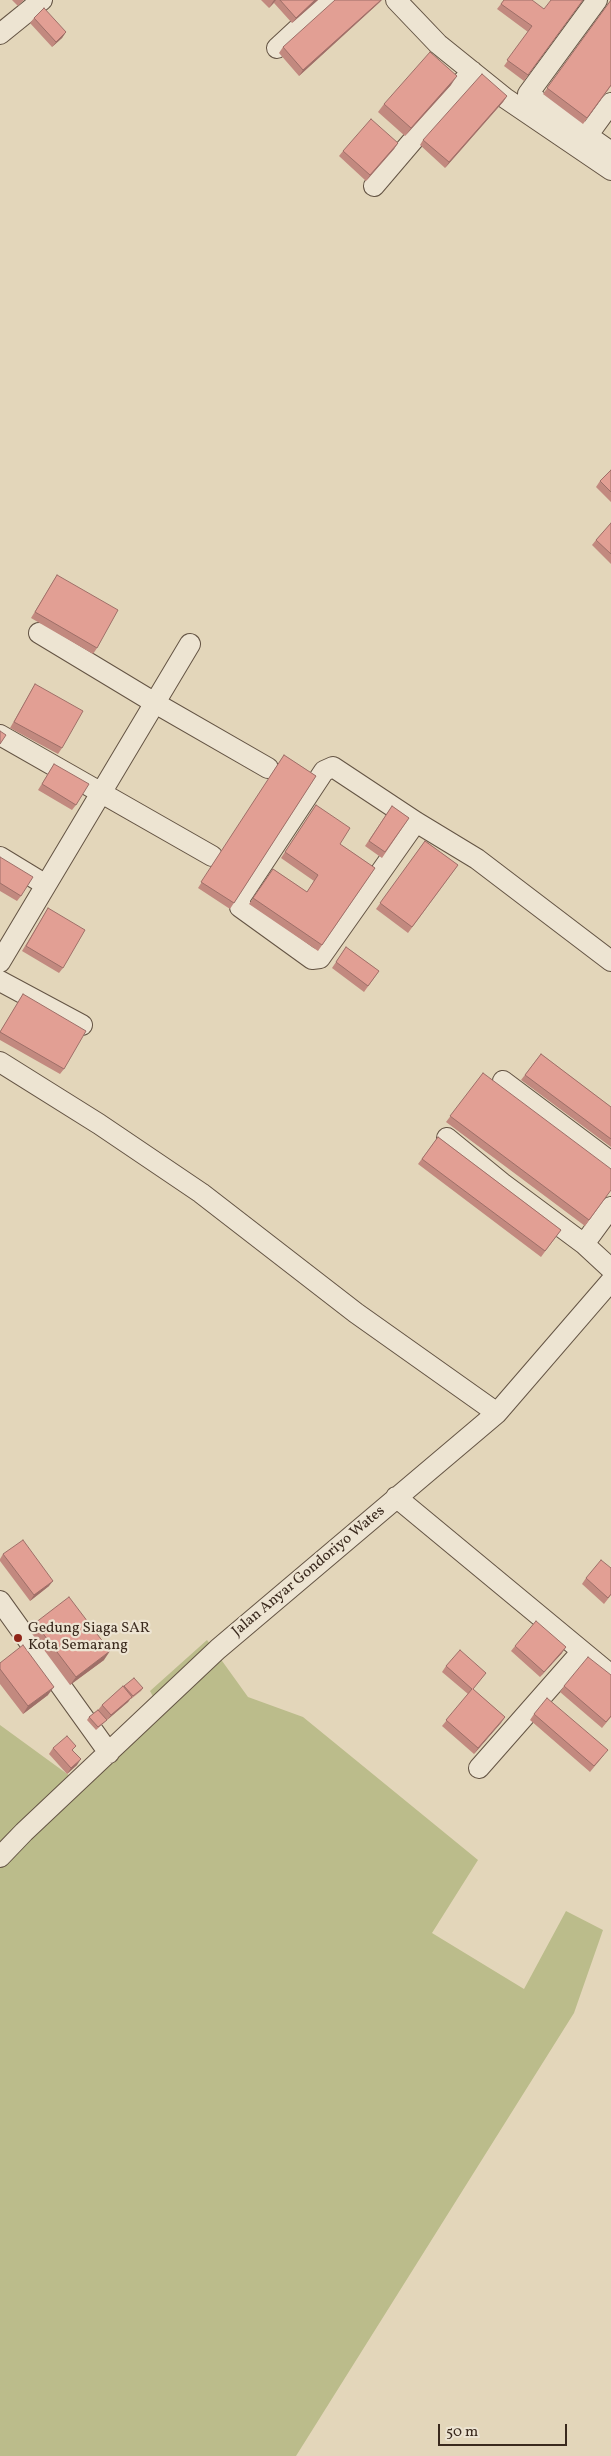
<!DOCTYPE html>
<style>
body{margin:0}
#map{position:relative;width:611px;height:2456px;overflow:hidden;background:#e3d6ba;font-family:Vollkorn,serif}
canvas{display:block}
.scale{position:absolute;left:438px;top:2424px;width:129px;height:22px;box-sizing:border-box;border:2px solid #3a291d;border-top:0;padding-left:6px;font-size:15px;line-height:18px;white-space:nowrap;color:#3a291d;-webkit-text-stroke:4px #ede4d2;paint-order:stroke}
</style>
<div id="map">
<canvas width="611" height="2456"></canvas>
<div class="scale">50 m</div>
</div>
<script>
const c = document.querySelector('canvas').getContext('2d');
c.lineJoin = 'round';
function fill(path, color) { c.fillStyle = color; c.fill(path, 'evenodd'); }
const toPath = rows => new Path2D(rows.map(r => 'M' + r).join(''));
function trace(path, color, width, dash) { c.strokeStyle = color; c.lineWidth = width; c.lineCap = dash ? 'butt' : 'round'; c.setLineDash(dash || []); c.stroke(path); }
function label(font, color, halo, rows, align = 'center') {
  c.font = font + ' Vollkorn,serif'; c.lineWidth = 4.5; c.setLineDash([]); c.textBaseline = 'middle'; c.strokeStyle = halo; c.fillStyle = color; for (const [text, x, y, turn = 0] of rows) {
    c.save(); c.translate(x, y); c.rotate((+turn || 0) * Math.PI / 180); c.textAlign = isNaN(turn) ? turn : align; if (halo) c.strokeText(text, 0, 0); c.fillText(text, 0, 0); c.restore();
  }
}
fill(toPath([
 [207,1640,248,1697,303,1717,478,1860,432,1933,524,1989,566,1911,603,1930,574,2013,296,2456,0,2456,0,1725,70,1776,156,1702,150,1691]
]), '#bbbc8b');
const minor = toPath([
 [396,0,438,44,505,98,611,170],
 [597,0,528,94,611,152],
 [0,34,42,0],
 [277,48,329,0],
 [587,136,611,103],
 [374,186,472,71],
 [39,633,155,703,268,768],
 [0,735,212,856],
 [416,822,320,958,312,959,240,907,240,898,324,771,333,767,416,822,477,859,611,961],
 [0,857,46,885],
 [0,962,190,644],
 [0,981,82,1025],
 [0,1062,99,1124,201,1193,356,1313,497,1413],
 [503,1081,611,1162],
 [447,1138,502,1183,584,1244,611,1207],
 [584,1244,611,1269],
 [396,1497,611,1675],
 [0,1601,109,1753],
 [479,1768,582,1651],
 [0,1857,24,1832,218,1649,497,1413,611,1281]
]);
trace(minor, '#645444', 22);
trace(minor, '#ede4d2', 20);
fill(toPath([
 [12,0,24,0,18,6],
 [261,0,318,0,292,23,274,3,269,8],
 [504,0,544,9,583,0,524,81,504,66,528,32,497,9],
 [611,0,611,86,583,124,543,94],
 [381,1,299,76,279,53,283,47],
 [34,18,66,32,62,38,52,47,30,23],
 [451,85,405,136,378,112,384,104],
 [507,96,503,102,445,168,420,145,423,140],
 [398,143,394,149,366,181,339,156,343,151],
 [611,470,611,502,596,487,600,481],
 [611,523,611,564,592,545,596,540],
 [57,575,97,648,93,654,31,618],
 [35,684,62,748,58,754,10,728],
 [284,755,316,776,230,909,198,888],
 [54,764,76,805,72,810,38,790],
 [316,805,340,844,375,868,318,951,249,904,273,869,307,892,314,881,281,858],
 [392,806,409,818,382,858,365,846],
 [425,841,458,865,408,933,376,909],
 [0,857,21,896,17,901,0,891],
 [48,908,63,968,59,973,22,951],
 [346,947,379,971,364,992,332,968],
 [23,994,64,1069,60,1074,0,1040,0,1032],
 [541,1054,611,1107,611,1147,521,1080],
 [483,1073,611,1190,585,1226,446,1122],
 [438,1137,561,1230,541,1257,418,1164],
 [3,1554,49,1586,30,1601,0,1561,0,1559],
 [586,1578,611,1595,604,1604,582,1584],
 [35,1623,104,1660,70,1685,30,1631],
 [515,1646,562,1653,540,1677,511,1651],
 [0,1663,48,1695,23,1714,0,1684],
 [446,1666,486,1673,473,1689,505,1717,474,1754,442,1726,468,1694,442,1672],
 [124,1686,143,1688,141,1691,131,1699,131,1698,128,1702,107,1720,96,1730,87,1720,89,1717,98,1710,102,1705],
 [564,1686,611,1717,602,1728,560,1692],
 [534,1714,604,1755,590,1772,530,1720],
 [53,1748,73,1750,77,1765,67,1774,49,1754]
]), '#c2897f');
fill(toPath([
 [274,0,276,0,269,8],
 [315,0,318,0,292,23,296,18],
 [381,0,382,0,299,76,303,70],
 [66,32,62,38,52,47,56,42],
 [457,76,451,85,405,136,411,128],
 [507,96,503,102,445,168,449,162],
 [398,143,394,149,366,181,370,175],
 [53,1581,49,1586,30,1601,34,1595],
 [566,1647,562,1653,540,1677,544,1672],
 [110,1651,104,1660,70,1685,76,1677],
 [54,1687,48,1695,23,1714,28,1706],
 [132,1697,128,1702,107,1720,111,1715],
 [505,1717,501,1723,474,1754,478,1748],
 [81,1759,77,1765,67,1774,71,1768]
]), '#9e6f68');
const building = toPath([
 [280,0,315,0,296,18,280,0],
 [335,0,381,0,303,70,283,47,335,0],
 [504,0,532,0,544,9,551,0,583,0,528,75,507,60,532,26,501,4,504,0],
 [611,0,611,85,587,118,547,88,611,0],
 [44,8,66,32,56,42,34,18,44,8],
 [430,52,457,76,411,128,384,104,430,52],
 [482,74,507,96,449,162,423,140,482,74],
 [371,119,398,143,370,175,343,151,371,119],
 [611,470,611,492,600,481,611,470],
 [611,523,611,554,596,540,611,523],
 [57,575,118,610,97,648,35,612,57,575],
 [35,684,83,711,62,748,14,722,35,684],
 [0,731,6,735,0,744,0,731],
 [284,755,316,776,234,903,201,882,284,755],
 [54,764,89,784,76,805,42,784,54,764],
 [316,805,350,828,340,844,375,868,322,945,253,898,273,869,307,892,318,875,285,852,316,805],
 [392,806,409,818,385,852,369,841,392,806],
 [425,841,458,865,412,927,380,903,425,841],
 [0,857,33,877,21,896,0,883,0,857],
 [48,908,85,930,63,968,26,946,48,908],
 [346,947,379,971,368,986,336,962,346,947],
 [23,994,86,1031,64,1069,0,1032,23,994],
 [541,1054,611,1107,611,1139,525,1075,541,1054],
 [483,1073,611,1169,611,1190,589,1220,450,1116,483,1073],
 [438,1137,561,1230,545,1251,422,1159,438,1137],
 [23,1540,53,1581,34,1595,3,1554,23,1540],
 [601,1560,611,1568,611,1594,608,1598,586,1578,601,1560],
 [69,1597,110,1651,76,1677,35,1623,69,1597],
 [536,1621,566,1647,544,1672,515,1646,536,1621],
 [23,1645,54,1687,28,1706,0,1669,0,1663,23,1645],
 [460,1650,486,1673,473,1689,505,1717,478,1748,446,1720,472,1689,446,1666,460,1650],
 [588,1657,611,1675,611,1716,606,1722,564,1686,588,1657],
 [134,1678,143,1688,133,1696,124,1686,134,1678],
 [123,1686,132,1697,111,1715,102,1705,123,1686],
 [547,1698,608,1750,594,1766,534,1714,547,1698],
 [98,1710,107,1720,98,1727,89,1717,98,1710],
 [67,1736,76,1746,72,1750,81,1759,71,1768,53,1748,67,1736]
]);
fill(building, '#e29f94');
trace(building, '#9e6f68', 1);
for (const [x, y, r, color] of [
 [18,1638,5,"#8f2418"]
]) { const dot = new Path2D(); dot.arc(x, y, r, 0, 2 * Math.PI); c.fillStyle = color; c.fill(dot); trace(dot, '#ede4d2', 2); }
label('15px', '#3a291d', '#ede4d2', [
 ["Jalan Anyar Gondoriyo Wates",309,1572,-40]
]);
label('15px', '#3a291d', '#ede4d2', [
 ["Gedung Siaga SAR",28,1629],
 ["Kota Semarang",28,1646]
], 'left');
</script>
